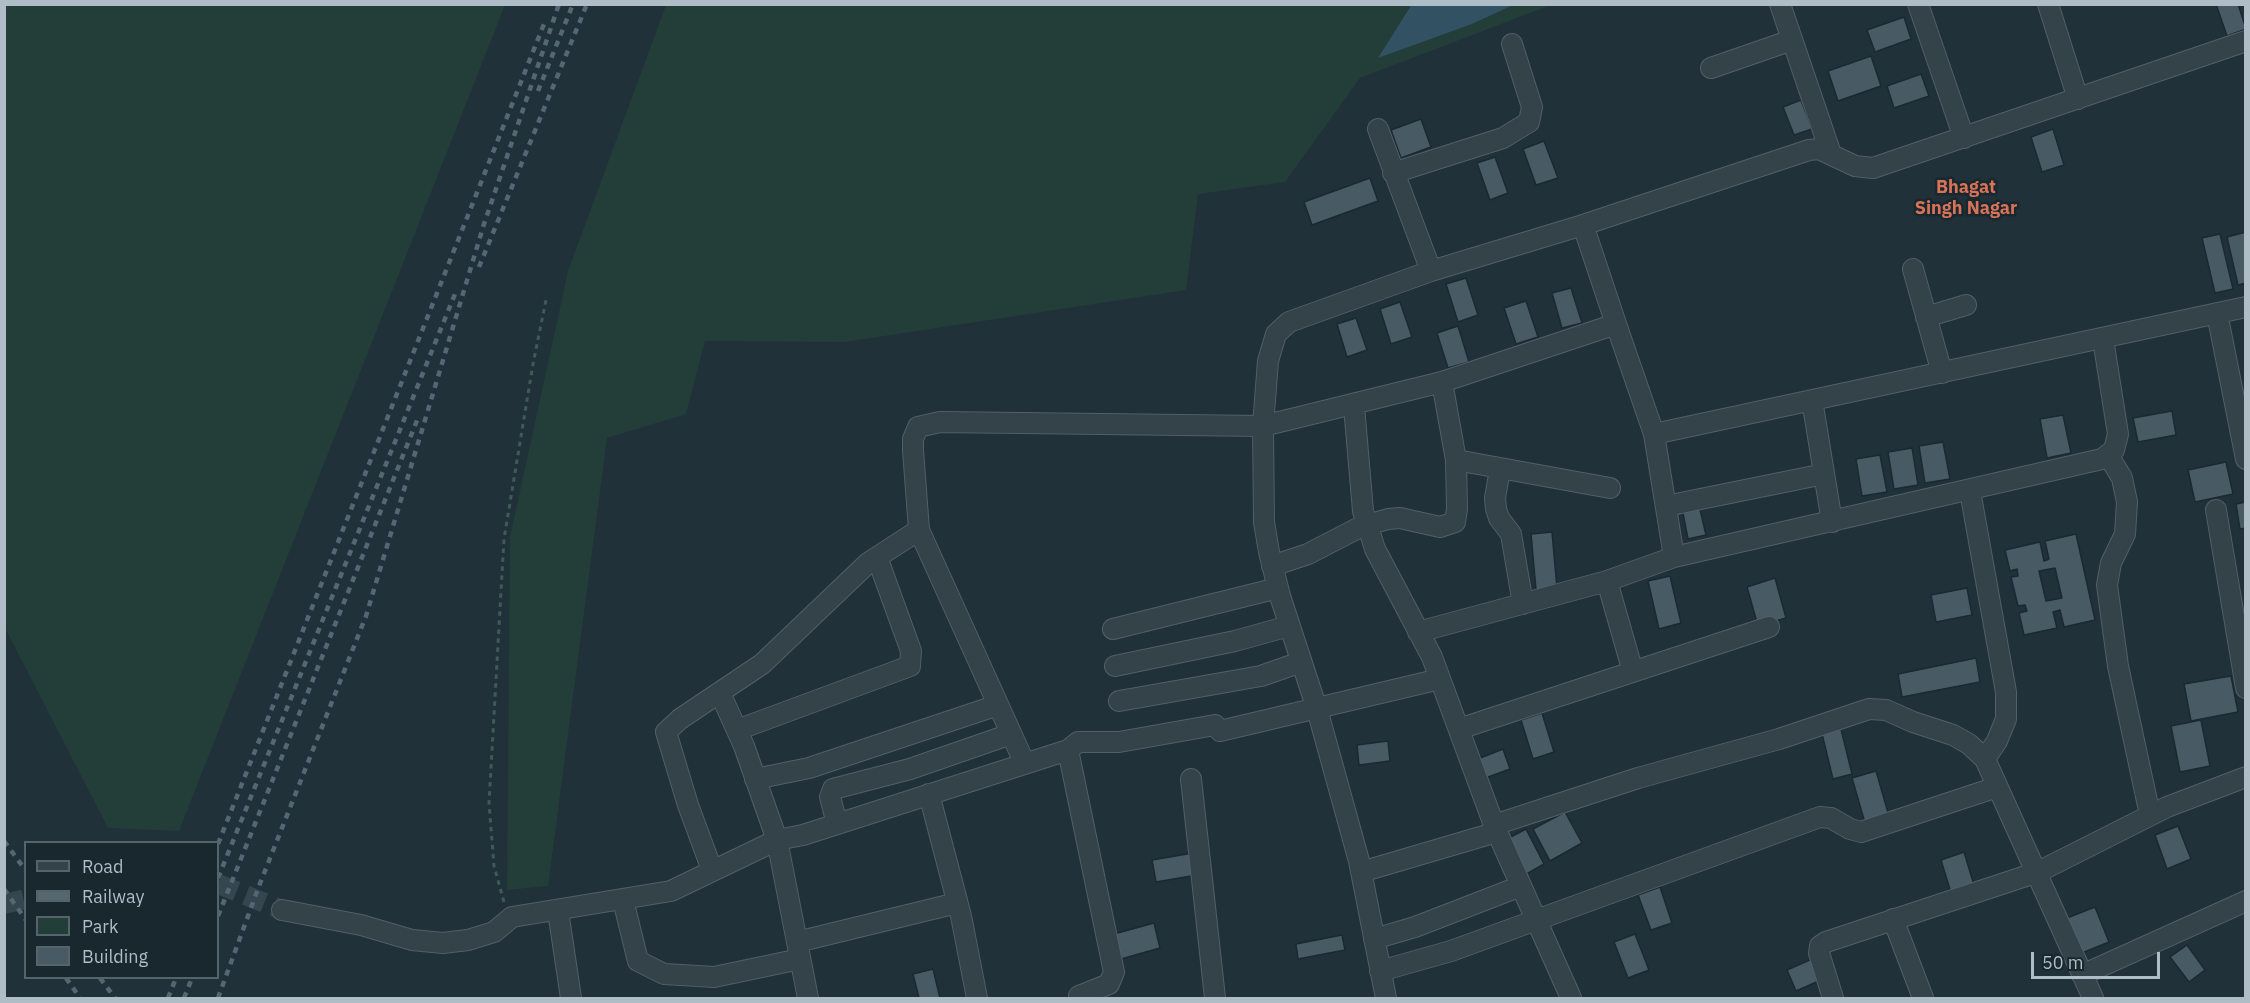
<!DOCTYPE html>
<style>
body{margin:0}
#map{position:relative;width:2250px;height:1003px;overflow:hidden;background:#20313a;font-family:"IBM Plex Sans",sans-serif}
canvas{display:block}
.frame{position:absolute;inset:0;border:6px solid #aebdc6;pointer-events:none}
.legend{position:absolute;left:24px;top:841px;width:195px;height:138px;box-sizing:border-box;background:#19272f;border:2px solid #55636b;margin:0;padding:8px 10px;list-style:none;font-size:18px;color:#aebdc6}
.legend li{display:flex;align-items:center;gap:12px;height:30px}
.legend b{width:30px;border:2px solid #55636b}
.scale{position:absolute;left:2031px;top:952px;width:129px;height:27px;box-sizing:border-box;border:3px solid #aebdc6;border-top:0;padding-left:8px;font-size:18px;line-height:21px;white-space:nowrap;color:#aebdc6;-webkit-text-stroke:4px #19272f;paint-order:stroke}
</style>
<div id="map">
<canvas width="2250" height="1003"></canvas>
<div class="frame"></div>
<ul class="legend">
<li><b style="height:8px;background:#34424a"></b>Road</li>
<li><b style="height:8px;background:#556771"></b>Railway</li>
<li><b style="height:16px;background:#233d39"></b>Park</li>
<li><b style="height:16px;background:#485b65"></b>Building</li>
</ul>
<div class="scale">50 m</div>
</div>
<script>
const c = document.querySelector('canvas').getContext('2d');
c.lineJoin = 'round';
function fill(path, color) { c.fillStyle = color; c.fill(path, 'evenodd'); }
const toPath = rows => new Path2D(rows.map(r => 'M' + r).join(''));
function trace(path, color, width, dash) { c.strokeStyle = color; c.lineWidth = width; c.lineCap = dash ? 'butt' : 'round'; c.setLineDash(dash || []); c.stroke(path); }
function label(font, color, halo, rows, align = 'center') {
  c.font = font + ' "IBM Plex Sans",sans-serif'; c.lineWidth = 5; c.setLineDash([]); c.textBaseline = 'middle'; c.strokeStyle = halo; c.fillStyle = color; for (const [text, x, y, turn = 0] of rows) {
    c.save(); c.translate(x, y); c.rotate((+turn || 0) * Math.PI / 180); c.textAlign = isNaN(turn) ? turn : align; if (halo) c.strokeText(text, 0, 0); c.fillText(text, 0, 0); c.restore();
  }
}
fill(toPath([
 [5,4,505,5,179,831,108,828,5,628],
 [666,5,1551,5,1360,78,1285,182,1198,194,1186,290,845,342,705,341,686,414,607,438,548,886,507,890,510,537,568,271]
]), '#233d39');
fill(toPath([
 [1412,4,1513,4,1513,5,1472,24,1378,58]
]), '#325162');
const building = toPath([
 [2216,4,2238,4,2246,29,2227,36,2216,4],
 [1904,17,1911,39,1875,52,1867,30,1904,17],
 [1871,56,1881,86,1838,101,1828,71,1871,56],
 [1921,74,1929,96,1894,108,1887,86,1921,74],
 [1801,100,1812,129,1794,135,1783,107,1801,100],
 [1421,119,1431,147,1401,158,1391,130,1421,119],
 [2053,129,2064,165,2042,172,2031,137,2053,129],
 [1544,141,1558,178,1536,185,1523,149,1544,141],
 [1495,157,1508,193,1490,200,1477,163,1495,157],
 [1370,178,1378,201,1312,225,1304,202,1370,178],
 [2246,232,2246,283,2238,285,2227,237,2246,232],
 [2220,234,2233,289,2215,293,2202,238,2220,234],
 [1466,278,1478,315,1458,322,1446,284,1466,278],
 [1571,288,1582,323,1562,328,1552,293,1571,288],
 [1526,301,1538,337,1516,344,1504,308,1526,301],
 [1400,302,1412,337,1391,344,1380,309,1400,302],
 [1356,318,1367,350,1347,357,1337,324,1356,318],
 [1458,326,1469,362,1448,368,1437,333,1458,326],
 [2172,411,2176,435,2138,442,2133,418,2172,411],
 [2063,415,2071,453,2047,458,2040,419,2063,415],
 [1943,442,1950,479,1925,483,1919,446,1943,442],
 [1912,448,1918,485,1894,489,1888,452,1912,448],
 [1880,455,1887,492,1862,496,1856,459,1880,455],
 [2226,462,2233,494,2195,502,2188,470,2226,462],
 [2246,502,2246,528,2240,529,2236,504,2246,502],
 [1699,505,1706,535,1688,539,1682,508,1699,505],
 [1552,532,1557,588,1536,590,1531,534,1552,532],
 [2076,534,2095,620,2064,627,2060,610,2053,612,2057,628,2024,635,2019,613,2027,611,2025,605,2018,606,2011,577,2018,576,2017,569,2010,571,2005,550,2040,542,2044,561,2049,559,2045,541,2076,534],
 [2055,568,2062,598,2046,601,2039,571,2055,568],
 [1670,576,1681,623,1659,629,1648,581,1670,576],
 [1775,578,1786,618,1758,626,1747,587,1775,578],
 [1967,588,1972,615,1936,622,1931,595,1967,588],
 [1976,658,1980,682,1902,697,1898,674,1976,658],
 [2231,676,2238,712,2191,721,2184,684,2231,676],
 [1542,713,1554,752,1533,759,1521,720,1542,713],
 [2201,720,2210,766,2180,772,2171,726,2201,720],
 [1841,729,1852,774,1833,779,1822,734,1841,729],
 [1388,741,1390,761,1359,765,1357,745,1388,741],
 [1503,749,1510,769,1480,780,1473,761,1503,749],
 [1876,771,1889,816,1865,823,1852,778,1876,771],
 [1565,812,1582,843,1550,861,1533,829,1565,812],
 [2178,826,2191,859,2167,869,2155,835,2178,826],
 [1526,829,1544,864,1523,876,1505,840,1526,829],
 [1964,852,1974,885,1951,893,1941,860,1964,852],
 [1193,853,1197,875,1156,882,1152,860,1193,853],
 [1660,887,1672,923,1651,930,1638,895,1660,887],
 [2095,907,2109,942,2082,953,2067,918,2095,907],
 [1154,923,1160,948,1121,959,1114,934,1154,923],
 [1635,934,1649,970,1628,978,1614,942,1635,934],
 [1342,935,1345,950,1298,959,1296,944,1342,935],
 [2187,945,2205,970,2189,982,2170,957,2187,945],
 [1812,959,1821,980,1796,991,1787,970,1812,959],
 [933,969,940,998,919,998,913,974,933,969]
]);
fill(building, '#485b65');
trace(building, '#1b2931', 1.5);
trace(toPath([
 [218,884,282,910],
 [4,904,26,899]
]), '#35464f', 20, [20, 10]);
const minor = toPath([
 [1780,4,1831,154],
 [1918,4,1964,138],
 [2048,4,2078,99],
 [1711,68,1792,40],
 [1378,129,1431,271],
 [1393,173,1503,138,1529,122,1532,107,1512,44],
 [1913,269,1942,373],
 [2217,313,2246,459],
 [1926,317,1966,305],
 [1812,400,1832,522],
 [1354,406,1363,511,1375,549,1432,657,1494,825,1571,998],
 [1654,434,2246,307],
 [2108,455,2122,478,2127,502,2125,534,2111,563,2107,585,2118,666,2150,815],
 [1456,460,1610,488],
 [1500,469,1495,498,1496,509,1499,518,1511,534,1523,604],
 [1970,491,2006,692,2006,719,1997,741,1985,759],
 [1666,506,1824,474],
 [2216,510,2246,688],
 [1367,525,1388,519,1400,518,1440,527,1455,522,1457,509,1456,460,1442,382],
 [1674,557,2102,459,2114,450,2118,434,2103,339],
 [1272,566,1308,554,1366,524],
 [1607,581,1633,672],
 [1113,629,1278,588],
 [1418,632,1607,581,1674,557,1654,434,1616,324],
 [1115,666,1235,641,1289,626],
 [720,693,744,746,777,840,808,998],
 [1119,701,1261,676,1301,662],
 [1459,729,1769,627],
 [737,730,910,666,911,651,877,557],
 [1068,750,1114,972,1109,984,1079,996],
 [1025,764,919,530,913,450,913,439,918,427,940,422,1263,426,1268,361,1276,334,1289,322,1431,271,1583,225],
 [755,779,809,768,998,705],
 [1191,779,1215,998],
 [929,794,961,916,977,998],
 [837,824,830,797,833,789,910,769,1011,734],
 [1494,825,1638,778,1779,739,1869,709,1886,710,1913,722,1953,735,1969,744,1985,759,2093,998],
 [712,870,688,805,666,732,680,719,762,664,868,563,919,530],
 [1361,872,1497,832],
 [623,900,638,961,664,974,714,977,800,959],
 [282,910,361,925,412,940,443,943,468,940,494,932,512,917,671,891,777,840,803,835,1068,750,1078,742,1119,742,1215,725,1220,731,1440,679],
 [558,911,571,998],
 [1893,919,1923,998],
 [1374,939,1415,927,1521,886],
 [797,942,957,903],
 [1380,971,1451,951,1820,817,1831,818,1850,829,1861,832,1997,787],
 [2082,975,2246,901],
 [1386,998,1359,861,1317,709,1280,596,1269,552,1264,522,1263,426,1442,382,1616,324,1583,225,1809,150,1819,149,1855,166,1873,168,2246,41],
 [1833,998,1819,953,1820,946,1826,942,2038,872,2167,807,2246,777]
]);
trace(minor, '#516068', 22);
trace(toPath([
 [504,902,494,866,489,803,504,539,533,364,546,300]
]), '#415957', 3, [4.5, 4.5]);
trace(minor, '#34424a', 20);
trace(toPath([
 [538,91,573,4],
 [479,267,587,4],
 [4,841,26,871],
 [218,844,544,24],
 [218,878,455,294],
 [4,889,26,920],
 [218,916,418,418],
 [66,978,80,998],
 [100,978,115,998],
 [168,998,176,978],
 [184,998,192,978],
 [218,998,259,886,366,616,484,224,559,4]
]), '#556771', 4.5, [6, 6]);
label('bold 18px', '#d97357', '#19272f', [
 ["Bhagat",1966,188],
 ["Singh Nagar",1966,209]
]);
</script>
